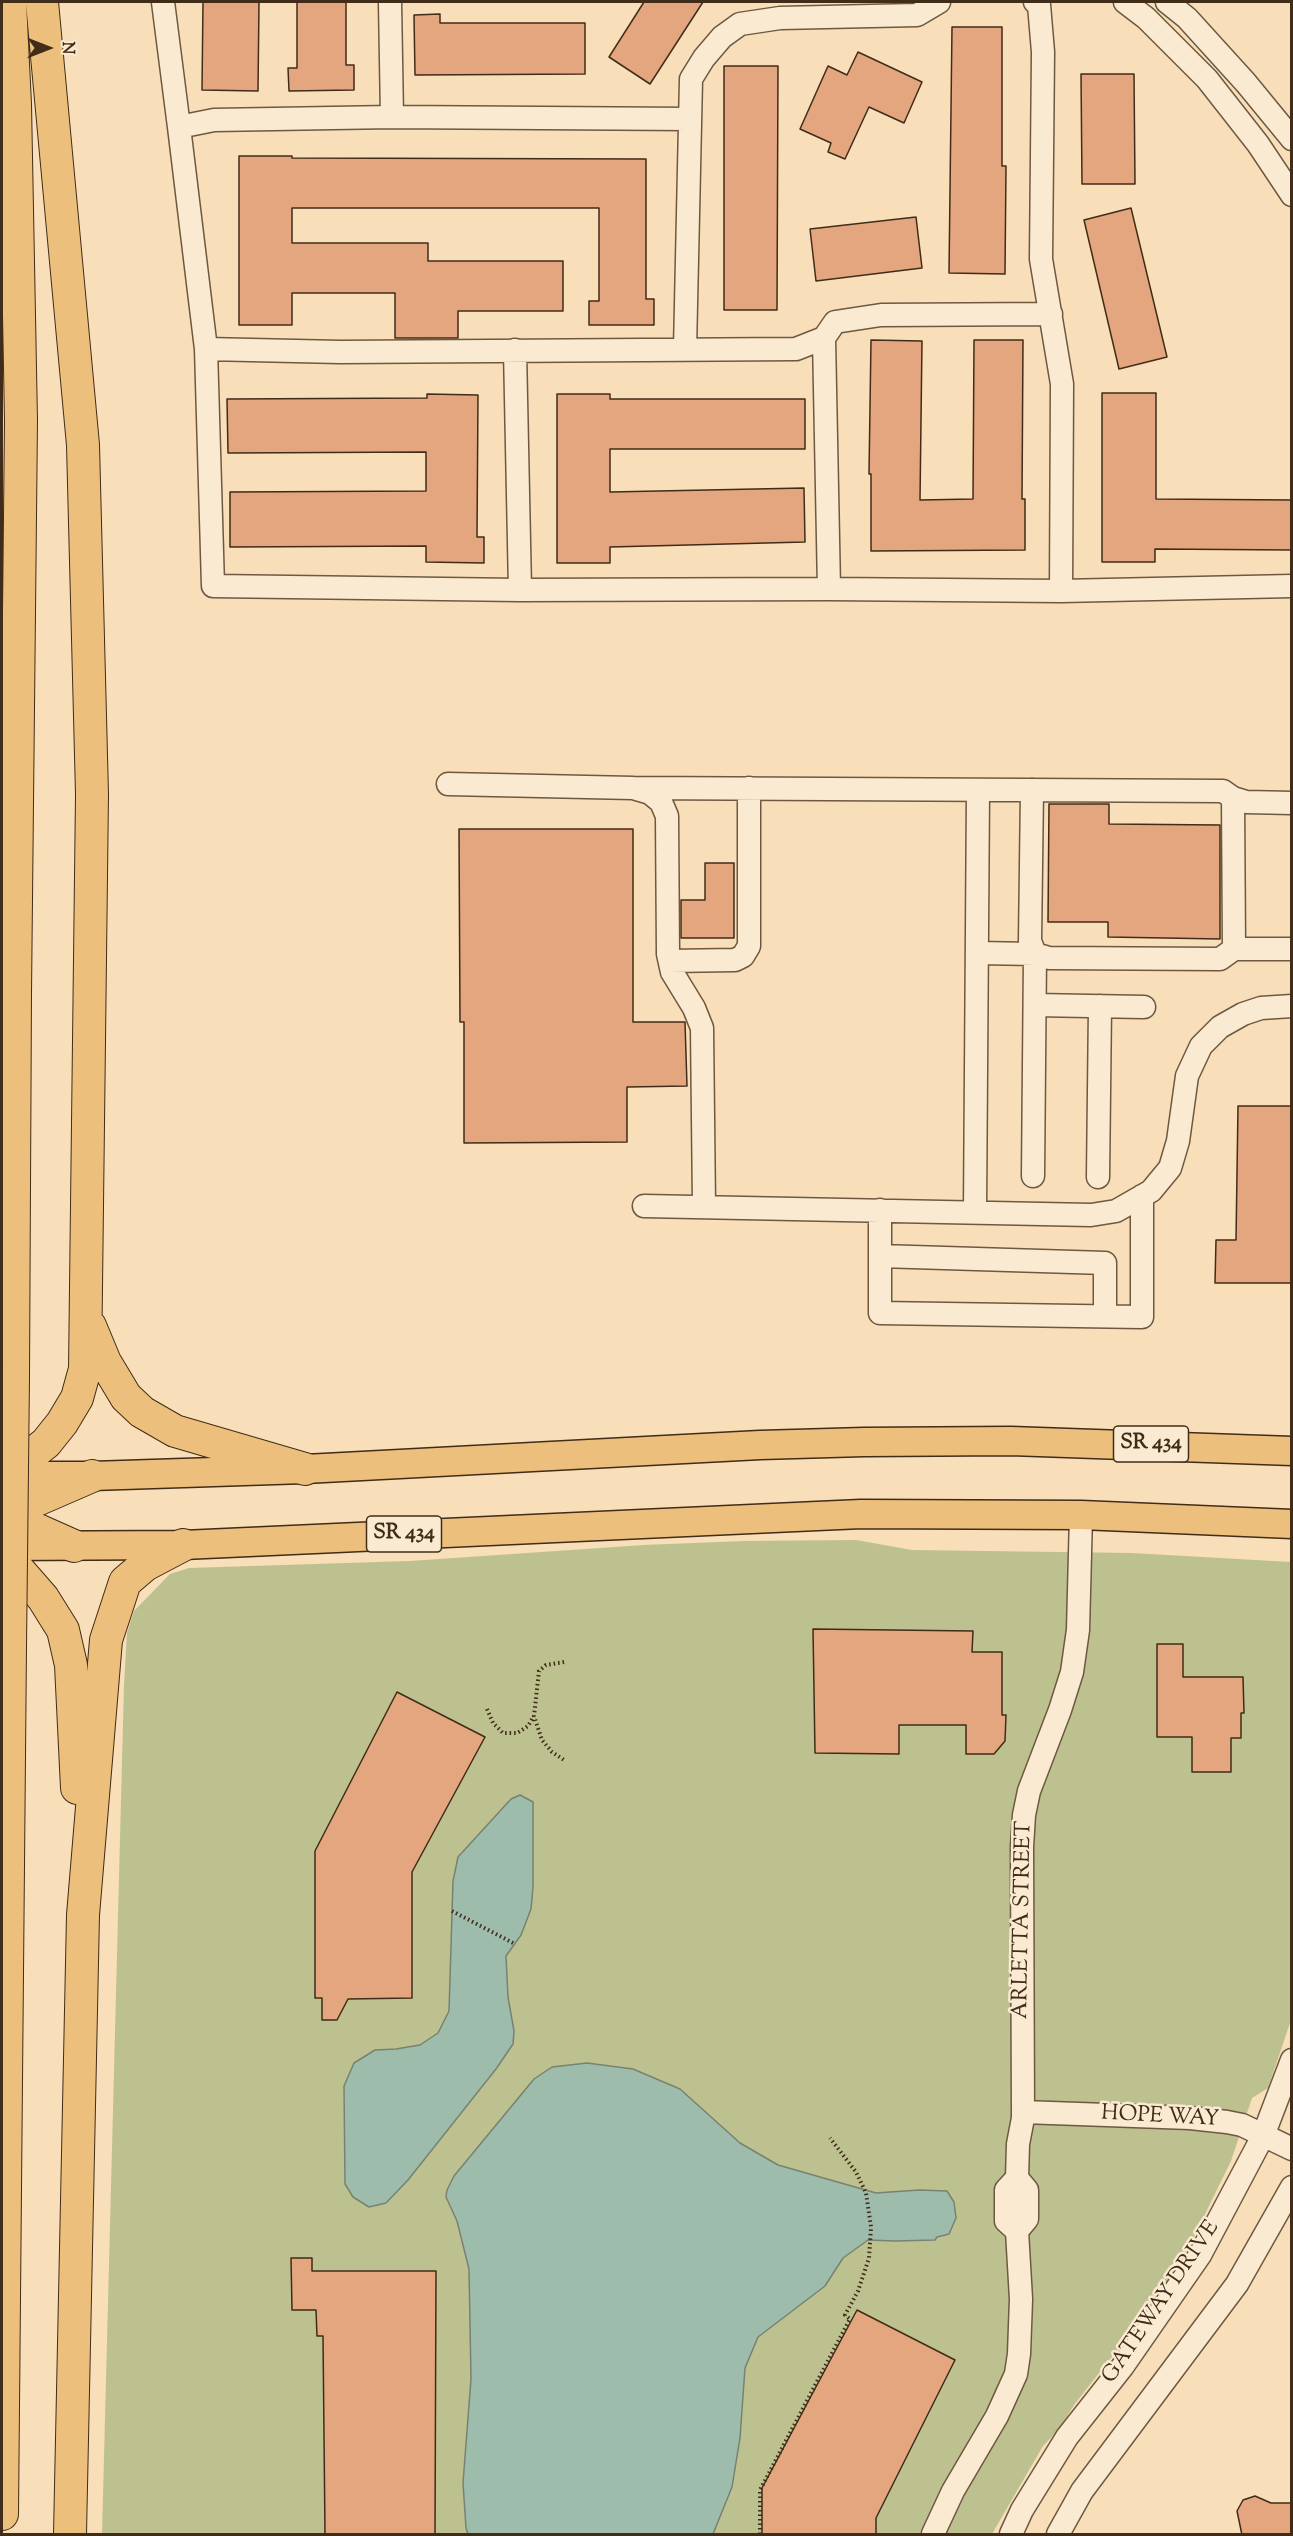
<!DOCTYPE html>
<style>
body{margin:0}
#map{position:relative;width:1293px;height:2536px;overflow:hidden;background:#f8deb9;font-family:"Sorts Mill Goudy",serif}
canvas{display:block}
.frame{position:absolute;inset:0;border:3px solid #402c18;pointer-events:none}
.north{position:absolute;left:18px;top:18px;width:60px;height:60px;-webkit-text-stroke:4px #faead2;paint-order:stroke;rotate:90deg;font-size:16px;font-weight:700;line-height:24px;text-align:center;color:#402c18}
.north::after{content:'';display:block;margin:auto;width:21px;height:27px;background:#402c18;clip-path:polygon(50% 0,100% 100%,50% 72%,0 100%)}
</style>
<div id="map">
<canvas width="1293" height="2536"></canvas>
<div class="frame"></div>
<div class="north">N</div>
</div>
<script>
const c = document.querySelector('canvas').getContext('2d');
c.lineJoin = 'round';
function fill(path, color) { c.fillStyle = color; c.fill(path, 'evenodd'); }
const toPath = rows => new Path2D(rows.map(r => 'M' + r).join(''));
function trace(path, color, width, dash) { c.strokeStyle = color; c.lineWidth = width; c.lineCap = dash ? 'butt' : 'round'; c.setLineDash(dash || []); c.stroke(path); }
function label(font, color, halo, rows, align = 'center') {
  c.font = font + ' "Sorts Mill Goudy",serif'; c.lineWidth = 5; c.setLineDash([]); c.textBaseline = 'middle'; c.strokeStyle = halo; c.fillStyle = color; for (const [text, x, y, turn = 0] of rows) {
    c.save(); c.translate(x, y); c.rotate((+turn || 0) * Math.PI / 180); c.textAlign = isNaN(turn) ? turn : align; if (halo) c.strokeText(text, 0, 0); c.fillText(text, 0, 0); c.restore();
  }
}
fill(toPath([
 [856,1540,912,1550,1131,1553,1291,1562,1292,2015,1289,2026,1268,2088,1252,2098,1231,2161,1183,2259,1153,2304,1074,2405,1060,2428,1043,2446,992,2534,102,2534,124,1685,127,1633,134,1611,170,1574,189,1568,410,1561,644,1545,744,1541]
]), '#bdc18f');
const water = toPath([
 [520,1795,533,1802,533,1887,531,1909,521,1935,506,1956,508,1997,514,2031,513,2044,496,2069,408,2180,386,2203,369,2207,353,2197,345,2184,344,2086,354,2063,375,2050,396,2049,420,2045,438,2033,449,2011,453,1881,458,1857,511,1799,520,1795],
 [587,2063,633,2069,680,2089,740,2143,778,2165,876,2193,919,2190,947,2191,954,2202,956,2218,949,2234,937,2237,935,2240,895,2241,868,2240,843,2258,825,2286,758,2337,745,2368,740,2438,732,2487,713,2534,468,2534,466,2528,463,2483,471,2379,469,2269,457,2221,446,2197,447,2190,454,2176,534,2079,552,2067,587,2063]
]);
fill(water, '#9ebcac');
trace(water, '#788271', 1.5);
const building = toPath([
 [203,2,259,2,258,91,202,90,203,2],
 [297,2,346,2,346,65,354,65,354,90,289,91,288,68,297,68,297,2],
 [644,2,703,2,650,84,609,57,644,2],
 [440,14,440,23,585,23,585,74,415,75,414,15,440,14],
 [952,27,1002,27,1002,166,1006,166,1005,274,949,273,952,27],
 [858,52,922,82,904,123,869,107,845,159,828,152,831,143,800,129,828,66,847,75,858,52],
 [724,66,778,66,777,310,724,310,724,66],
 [1081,74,1134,74,1135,184,1082,184,1081,74],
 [239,156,292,156,292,158,646,159,646,299,654,299,654,325,589,325,589,301,599,301,599,208,292,208,292,243,428,243,428,261,563,261,563,311,458,311,458,338,395,338,395,293,292,293,292,325,239,325,239,156],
 [1131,208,1167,357,1119,369,1084,220,1131,208],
 [916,217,922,268,816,281,810,229,916,217],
 [871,340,922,341,920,500,973,499,974,340,1023,340,1022,499,1025,499,1025,550,871,551,871,474,869,474,871,340],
 [1102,393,1156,393,1156,499,1292,500,1292,550,1155,549,1155,562,1102,562,1102,393],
 [427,394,478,395,477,537,484,537,484,563,426,562,426,546,230,547,230,492,426,491,426,452,228,453,227,399,427,398,427,394],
 [557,394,610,394,610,399,805,399,805,449,610,449,610,492,804,488,805,542,610,547,610,563,557,563,557,394],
 [1049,804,1109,804,1109,824,1220,825,1220,939,1108,937,1108,922,1048,922,1049,804],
 [459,829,633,829,633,1022,685,1022,687,1086,627,1087,627,1142,464,1143,464,1022,460,1022,459,829],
 [705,863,734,863,734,938,681,938,681,900,705,900,705,863],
 [1238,1106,1292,1106,1292,1283,1215,1283,1216,1240,1236,1240,1238,1106],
 [813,1629,973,1631,972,1652,1002,1652,1002,1715,1006,1715,1005,1741,994,1754,966,1754,966,1725,899,1725,899,1754,815,1753,813,1629],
 [1157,1644,1183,1644,1183,1677,1243,1677,1244,1713,1241,1713,1241,1738,1231,1738,1231,1772,1192,1772,1192,1737,1157,1737,1157,1644],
 [397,1692,485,1737,412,1872,412,1998,348,1999,337,2020,322,2020,322,1998,315,1998,315,1851,397,1692],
 [291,2258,312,2258,312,2271,436,2271,435,2535,325,2535,323,2336,317,2336,316,2310,292,2310,291,2258],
 [857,2310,955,2360,876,2518,876,2535,762,2535,762,2488,857,2310],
 [1255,2496,1271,2503,1292,2503,1292,2535,1242,2535,1237,2511,1243,2500,1255,2496]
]);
fill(building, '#e4a67e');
trace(building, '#402c18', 1.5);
const minor = toPath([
 [163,2,179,127],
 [390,2,392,117],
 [1035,2,1039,5,1043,52,1041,259,1062,384,1061,591],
 [1125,2,1146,18,1207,79,1258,144,1292,195],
 [1167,2,1187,18,1246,83,1292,139],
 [690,119,392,117,214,120,179,127,206,349,213,586,520,590,829,589,1061,591,1292,586],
 [824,338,829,589],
 [206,349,340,352,796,349,824,338,835,322,881,315,1051,314],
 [685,349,691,79,704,58,722,37,740,24,780,18,917,15,939,2],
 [515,350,520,590],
 [448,784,633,788,650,793,661,802,667,816,668,954,672,972,694,1008,702,1028,704,1207],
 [633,788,1223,791,1233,798,1246,802,1292,803],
 [1032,790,1030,941,1035,954,1049,958,1220,959,1234,949],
 [1233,798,1234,949,1292,949],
 [977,953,1035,954,1033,1176],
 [670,961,735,960,743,956,749,946,749,788],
 [1035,1005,1144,1007],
 [1098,1177,1100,1006],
 [644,1206,1091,1215,1116,1211,1151,1191,1170,1168,1178,1141,1187,1076,1201,1046,1220,1027,1243,1014,1261,1008,1292,1006],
 [880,1210,880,1313,1142,1317,1142,1196],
 [975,1211,978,790],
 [880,1256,1105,1263,1105,1316],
 [1023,2112,1190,2118,1227,2122,1242,2125,1292,2149],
 [1017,2178,1006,2190,1006,2221,1017,2231,1027,2219,1027,2190,1017,2178,1018,2144,1023,2118,1022,1847,1024,1815,1029,1791,1060,1710,1072,1672,1078,1630,1081,1515],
 [933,2534,953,2491,997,2416,1016,2374,1019,2354,1021,2299,1017,2231],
 [1011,2534,1022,2510,1067,2437,1123,2366,1200,2255,1263,2136,1292,2060],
 [1058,2534,1082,2491,1237,2284,1292,2187]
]);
const major = toPath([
 [2,1476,92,1476,305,1469,760,1445,864,1442,1011,1441,1292,1451],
 [2,1546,183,1545,861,1514,1081,1515,1292,1524]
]);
const highway = toPath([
 [10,2,15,104,21,421,15,994,13,1377],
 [90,1326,105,1362,126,1397,142,1412,175,1431,305,1469],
 [2,1478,46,1443,62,1423,77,1398,85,1369,92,794,83,445,42,2],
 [2,1514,74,1546],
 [2,1515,92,1476],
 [2,1551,43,1598,63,1630,71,1665,77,1788],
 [2,2514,10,1648],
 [70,2534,83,1915,106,1640,125,1582,145,1565,183,1545]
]);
trace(minor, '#6e5840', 25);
trace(major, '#402c18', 31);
trace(highway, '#402c18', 34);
trace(toPath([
 [564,1662,546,1665,539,1671,534,1716,542,1740,552,1752,564,1760],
 [487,1709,493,1723,503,1733,517,1733,522,1730,528,1726,534,1716],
 [452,1911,515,1944],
 [760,2534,760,2490,850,2319,845,2315,858,2291,869,2258,871,2227,866,2193,856,2172,830,2138]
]), '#402c18', 4, [1.5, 3]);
trace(minor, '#faead2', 22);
trace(major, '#ecbf7c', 28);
trace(highway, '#ecbf7c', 32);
const highwayBridge = toPath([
 [10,1648,13,1377]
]);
trace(highwayBridge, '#402c18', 34, []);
trace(highwayBridge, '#ecbf7c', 32);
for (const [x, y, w] of [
 [1151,1444,75],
 [404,1534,75]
]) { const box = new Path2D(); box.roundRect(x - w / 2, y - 18, w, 36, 4.5); c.fillStyle = '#faead2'; c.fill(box); trace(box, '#402c18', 1.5); }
label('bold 21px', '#402c18', null, [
 ["SR 434",1151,1444],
 ["SR 434",404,1534]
]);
label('22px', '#402c18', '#faead2', [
 ["ARLETTA STREET",1024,1920,-89],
 ["HOPE WAY",1160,2118,3],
 ["GATEWAY DRIVE",1162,2303,-56]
]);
</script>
